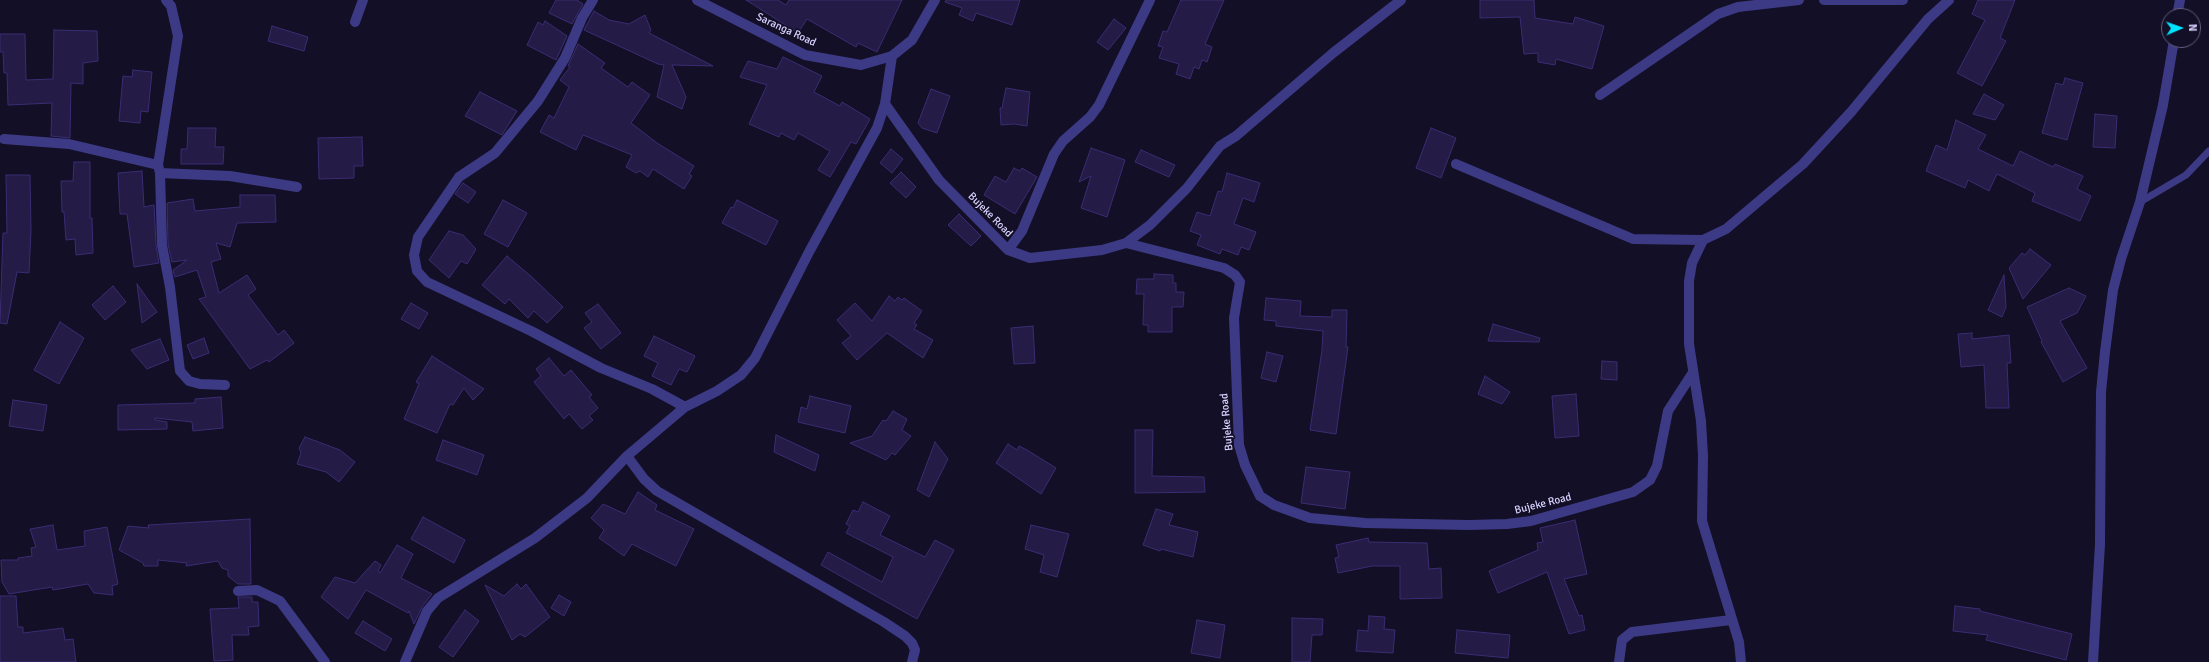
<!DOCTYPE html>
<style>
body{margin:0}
#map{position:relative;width:2209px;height:662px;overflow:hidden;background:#130f26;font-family:Signika,sans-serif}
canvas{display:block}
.north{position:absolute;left:2161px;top:8px;width:40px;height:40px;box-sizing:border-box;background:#130f26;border:1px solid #625e7d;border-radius:50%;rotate:88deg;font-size:11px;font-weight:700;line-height:16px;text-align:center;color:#d9d4ff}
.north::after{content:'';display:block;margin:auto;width:14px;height:18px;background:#00e5ff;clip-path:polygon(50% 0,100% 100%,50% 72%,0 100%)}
</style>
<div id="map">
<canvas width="2209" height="662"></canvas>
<div class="north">N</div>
</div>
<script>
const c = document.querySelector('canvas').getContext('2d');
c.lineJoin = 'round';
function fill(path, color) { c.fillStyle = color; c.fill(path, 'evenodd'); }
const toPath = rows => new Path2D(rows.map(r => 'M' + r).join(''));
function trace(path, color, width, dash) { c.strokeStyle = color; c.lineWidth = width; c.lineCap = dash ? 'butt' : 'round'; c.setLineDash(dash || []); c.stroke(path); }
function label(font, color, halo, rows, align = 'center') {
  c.font = font + ' Signika,sans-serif'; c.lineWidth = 3.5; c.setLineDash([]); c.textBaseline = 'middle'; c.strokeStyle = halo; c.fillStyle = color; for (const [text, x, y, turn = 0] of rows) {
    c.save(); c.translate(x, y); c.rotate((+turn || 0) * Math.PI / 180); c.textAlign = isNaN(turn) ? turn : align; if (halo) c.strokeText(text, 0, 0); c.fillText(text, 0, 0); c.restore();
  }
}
const building = toPath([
 [556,0,577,0,583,4,572,24,549,13,556,0],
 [746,0,778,0,786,5,789,0,902,0,877,52,858,43,856,47,807,19,798,33,746,0],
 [946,0,1020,0,1012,25,976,13,973,21,959,15,962,8,945,2,946,0],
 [1181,0,1224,0,1205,44,1212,47,1207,62,1202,60,1199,69,1194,67,1190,79,1176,74,1179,64,1159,58,1163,47,1158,46,1163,31,1167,32,1181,0],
 [1480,0,1534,0,1535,18,1573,24,1575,17,1604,26,1592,69,1556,59,1555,65,1538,62,1538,53,1524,54,1520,17,1480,18,1480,0],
 [1978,0,2015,0,2000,38,2006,41,1982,86,1957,73,1985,20,1972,14,1978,0],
 [594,11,609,20,629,24,645,15,651,30,649,33,713,66,672,65,686,97,682,109,657,97,664,65,658,64,584,30,594,11],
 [1114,19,1126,28,1108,50,1097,42,1114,19],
 [545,21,567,36,556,60,527,45,538,22,543,25,545,21],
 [272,26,308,37,304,51,268,41,272,26],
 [54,30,97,31,98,61,83,63,83,84,71,83,70,138,51,136,52,103,8,105,7,73,4,73,3,52,0,52,0,34,25,34,26,80,53,79,54,30],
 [578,44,605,63,601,68,628,87,632,82,650,95,631,123,657,143,694,166,689,174,692,176,684,189,653,169,648,177,640,171,636,173,626,167,632,155,583,135,576,150,540,132,549,115,554,118,569,87,560,80,570,67,568,66,578,44],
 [783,57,822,76,814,92,840,106,842,102,870,119,856,144,851,142,830,177,818,170,830,151,798,133,794,140,781,133,779,137,749,124,767,85,740,77,748,61,777,69,783,57],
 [133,70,152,72,148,112,141,111,140,123,119,121,123,76,132,77,133,70],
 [2065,78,2083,83,2067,140,2042,133,2056,83,2063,85,2065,78],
 [1006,88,1030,92,1027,126,1014,124,1001,125,1000,108,1002,108,1006,88],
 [931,89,950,96,937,133,922,128,918,123,931,89],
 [480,92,517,111,502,135,465,116,480,92],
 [1984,94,2004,105,1995,120,1973,114,1984,94],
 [2095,114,2117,116,2115,148,2093,147,2095,114],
 [1956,120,1986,135,1978,149,2013,166,2020,151,2053,167,2055,164,2083,176,2077,189,2091,196,2080,221,2032,201,2035,193,1997,174,1989,191,1968,180,1965,188,1926,171,1936,145,1947,150,1956,120],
 [188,128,216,128,215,147,224,147,223,164,181,164,181,149,187,149,188,128],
 [1431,128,1456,138,1441,178,1416,168,1431,128],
 [362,137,363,166,354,166,354,178,319,179,318,138,362,137],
 [1091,148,1125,160,1107,217,1081,208,1091,176,1079,182,1091,148],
 [891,149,903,159,892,173,880,163,891,149],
 [1141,150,1175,165,1169,177,1135,162,1141,150],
 [74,162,90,162,90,218,92,218,93,253,76,255,75,239,66,240,64,212,62,212,61,181,73,181,74,162],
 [1014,168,1020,171,1022,168,1037,177,1015,214,984,195,995,176,1006,182,1014,168],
 [142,171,144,207,154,205,156,245,159,263,134,267,127,214,120,214,118,173,142,171],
 [901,172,916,187,906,198,890,183,901,172],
 [1227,173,1260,183,1254,202,1243,198,1234,224,1256,232,1249,250,1241,247,1238,255,1222,249,1220,254,1197,245,1201,235,1190,231,1197,212,1210,216,1218,191,1222,192,1227,173],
 [6,175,30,175,31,230,29,273,17,272,7,324,0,323,3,233,7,233,6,175],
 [463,183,476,192,468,203,455,194,463,183],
 [240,195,275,195,276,222,237,223,230,247,216,243,221,259,211,262,219,293,247,275,256,289,248,295,278,335,284,330,294,343,269,362,267,360,250,369,199,299,206,297,197,270,175,277,173,270,187,260,172,262,168,244,167,203,193,199,195,211,240,207,240,195],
 [503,200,527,213,508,247,484,234,503,200],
 [737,200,778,221,766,245,722,223,731,207,733,208,737,200],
 [959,214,981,236,971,246,948,225,959,214],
 [449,231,463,235,476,249,467,264,461,261,449,278,429,260,449,231],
 [2030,249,2051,265,2023,299,2009,268,2022,253,2025,255,2030,249],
 [507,256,533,278,563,307,547,323,534,311,528,318,509,299,505,304,482,285,507,256],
 [1154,274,1173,275,1173,283,1176,283,1176,292,1184,292,1183,307,1172,307,1172,332,1148,332,1148,325,1143,325,1144,294,1136,294,1137,279,1154,279,1154,274],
 [2004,275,2006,307,2002,317,1988,310,2004,275],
 [137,284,157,312,142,323,137,284],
 [113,286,126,302,105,320,92,305,113,286],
 [2069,288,2086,296,2077,313,2060,321,2087,368,2063,382,2041,342,2042,341,2027,307,2069,288],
 [889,296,895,301,898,297,902,300,904,298,922,311,914,323,917,325,914,329,933,340,923,358,887,333,857,360,842,343,851,336,837,320,855,303,872,321,889,296],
 [1266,298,1301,301,1300,316,1332,317,1332,310,1347,310,1346,347,1348,347,1336,434,1310,430,1322,350,1323,331,1276,326,1276,321,1264,320,1266,298],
 [411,303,428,313,419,329,401,319,411,303],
 [598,304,621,333,601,349,584,328,592,322,585,313,598,304],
 [60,322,84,338,59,384,34,370,60,322],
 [1493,324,1540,338,1539,342,1488,341,1493,324],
 [1033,326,1035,363,1014,364,1011,328,1033,326],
 [1972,333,1972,339,2009,335,2011,363,2007,363,2009,408,1986,408,1984,365,1961,367,1958,334,1972,333],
 [654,336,695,356,687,372,679,369,671,385,652,376,658,363,644,356,654,336],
 [204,338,209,353,193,359,187,345,204,338],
 [160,339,169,360,147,369,131,350,160,339],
 [1267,352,1283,356,1276,382,1261,378,1267,352],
 [432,356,484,389,473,400,464,388,453,405,450,404,437,433,404,419,419,384,416,382,432,356],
 [549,358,564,376,571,370,592,395,589,397,598,408,589,416,593,420,582,429,569,414,564,419,534,382,541,376,536,369,549,358],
 [1602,361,1617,362,1617,380,1601,379,1602,361],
 [1485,376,1510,392,1502,404,1478,394,1485,376],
 [1576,394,1579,436,1555,438,1552,396,1576,394],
 [810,396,851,406,845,433,798,422,801,407,807,409,810,396],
 [221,397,223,428,193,431,192,422,155,418,155,420,167,422,167,429,118,430,118,405,195,403,195,399,221,397],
 [13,400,47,405,43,431,9,426,13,400],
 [893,411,907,419,902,430,911,436,895,455,892,453,886,460,850,443,872,436,883,420,886,421,893,411],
 [1135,430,1153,430,1152,476,1204,477,1205,492,1135,493,1135,430],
 [776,435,819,455,815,471,774,452,776,435],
 [305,437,340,450,355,462,339,482,326,472,297,464,301,453,299,448,305,437],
 [443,440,484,455,477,475,436,460,443,440],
 [935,442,948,459,929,497,917,490,935,442],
 [1008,444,1017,450,1019,446,1027,450,1056,468,1041,494,996,463,1008,444],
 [1306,467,1350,472,1345,509,1301,503,1306,467],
 [638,492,657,505,655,510,694,529,676,566,632,544,624,556,599,538,604,530,591,518,603,504,625,514,638,492],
 [863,502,890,516,880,535,925,557,935,540,954,550,917,619,821,565,828,552,882,582,893,557,846,533,850,526,846,524,853,510,858,512,863,502],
 [1156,509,1173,514,1169,525,1198,532,1193,557,1161,549,1160,551,1143,545,1156,509],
 [423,517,465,540,454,563,411,539,423,517],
 [250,519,251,584,238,584,228,576,228,570,222,568,218,561,186,566,187,563,158,560,158,566,144,566,143,563,119,550,128,526,149,528,148,525,250,519],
 [1575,520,1587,574,1564,579,1579,616,1582,615,1585,630,1569,634,1547,572,1498,593,1489,571,1538,550,1537,543,1543,542,1540,528,1575,520],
 [53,525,57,550,85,546,84,531,107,527,118,584,112,586,113,595,94,593,88,584,53,590,52,587,9,594,2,582,1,560,18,560,18,558,32,556,31,548,36,547,30,529,53,525],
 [1031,525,1069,534,1057,577,1040,572,1044,555,1025,549,1031,525],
 [1368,538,1369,542,1427,543,1429,569,1441,568,1442,598,1400,599,1400,566,1372,566,1338,573,1335,558,1339,557,1336,545,1368,538],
 [397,545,413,554,401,578,432,594,422,607,414,624,409,611,408,613,366,590,348,619,321,597,335,577,355,583,375,561,381,565,378,571,380,573,397,545],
 [517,584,521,589,526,584,550,617,525,637,520,634,512,640,485,585,504,596,517,584],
 [559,595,571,602,564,616,551,608,559,595],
 [0,596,16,596,18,627,23,627,23,633,63,628,65,640,73,639,76,662,0,662,0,596],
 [238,597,252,597,252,602,258,602,259,626,248,627,249,635,232,635,233,660,214,661,210,609,239,608,238,597],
 [1955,606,1980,609,1980,611,2072,634,2066,660,1986,640,1988,635,1953,631,1955,606],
 [465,610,479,621,453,657,439,647,465,610],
 [1369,616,1385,617,1384,629,1395,630,1393,653,1356,651,1358,630,1368,631,1369,616],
 [1292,618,1323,619,1322,635,1312,635,1310,662,1292,662,1292,618],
 [1197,620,1225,625,1220,658,1191,653,1197,620],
 [363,621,392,639,385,651,355,633,363,621],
 [1457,630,1510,635,1508,658,1455,653,1457,630]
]);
fill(building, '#241b47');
trace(building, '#3b2d73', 1);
trace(toPath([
 [2140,202,2186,175,2209,151]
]), '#3d3a85', 7);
trace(toPath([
 [166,0,171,6,178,36,158,165,160,173,162,245,170,287,180,371,189,381,200,384,225,385],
 [593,0,582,18,565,58,538,101,495,153,459,177,418,237,414,255,417,271,427,282,531,331,601,368,652,389,685,407],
 [697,0,805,55,861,65,892,56,912,40,935,0],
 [1824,0,1903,0],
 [2177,16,2180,0],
 [355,22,363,0],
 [1600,95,1718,14,1738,7,1799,0],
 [885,104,939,180,1008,250,1030,258,1102,250,1126,243,1224,268,1235,275,1240,282,1234,318,1239,445,1245,465,1260,496,1274,505,1310,518,1365,523,1469,525,1507,524,1531,521,1633,492,1650,480,1657,466,1668,411,1692,374],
 [4,139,69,144,158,165],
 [1456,164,1633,239,1703,240,1726,229,1803,164,1851,112,1928,19,1949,0],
 [160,173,230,176,297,187],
 [1703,240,1692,263,1689,281,1689,344,1701,421,1703,456,1702,521,1739,642,1741,662],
 [1126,243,1150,225,1187,188,1220,146,1236,136,1333,53,1401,0],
 [1008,250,1022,231,1054,154,1063,141,1090,117,1099,105,1150,0],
 [627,456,644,479,657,491,884,622,905,636,912,643,915,650,912,662],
 [238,591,257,590,280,601,325,662],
 [405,662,427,611,438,598,535,538,587,498,627,456,685,407,717,391,741,375,755,358,809,252,877,128,885,104,892,56],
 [1619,662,1622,640,1632,632,1731,620],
 [2093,662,2100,544,2101,392,2105,352,2113,290,2121,259,2140,202,2163,105,2174,40]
]), '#3d3a85', 10);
label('11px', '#d9d4ff', '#130f26', [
 ["Saranga Road",786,30,25],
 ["Bujeke Road",990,215,45],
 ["Bujeke Road",1227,422,-95],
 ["Bujeke Road",1543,504,-14]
]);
</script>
